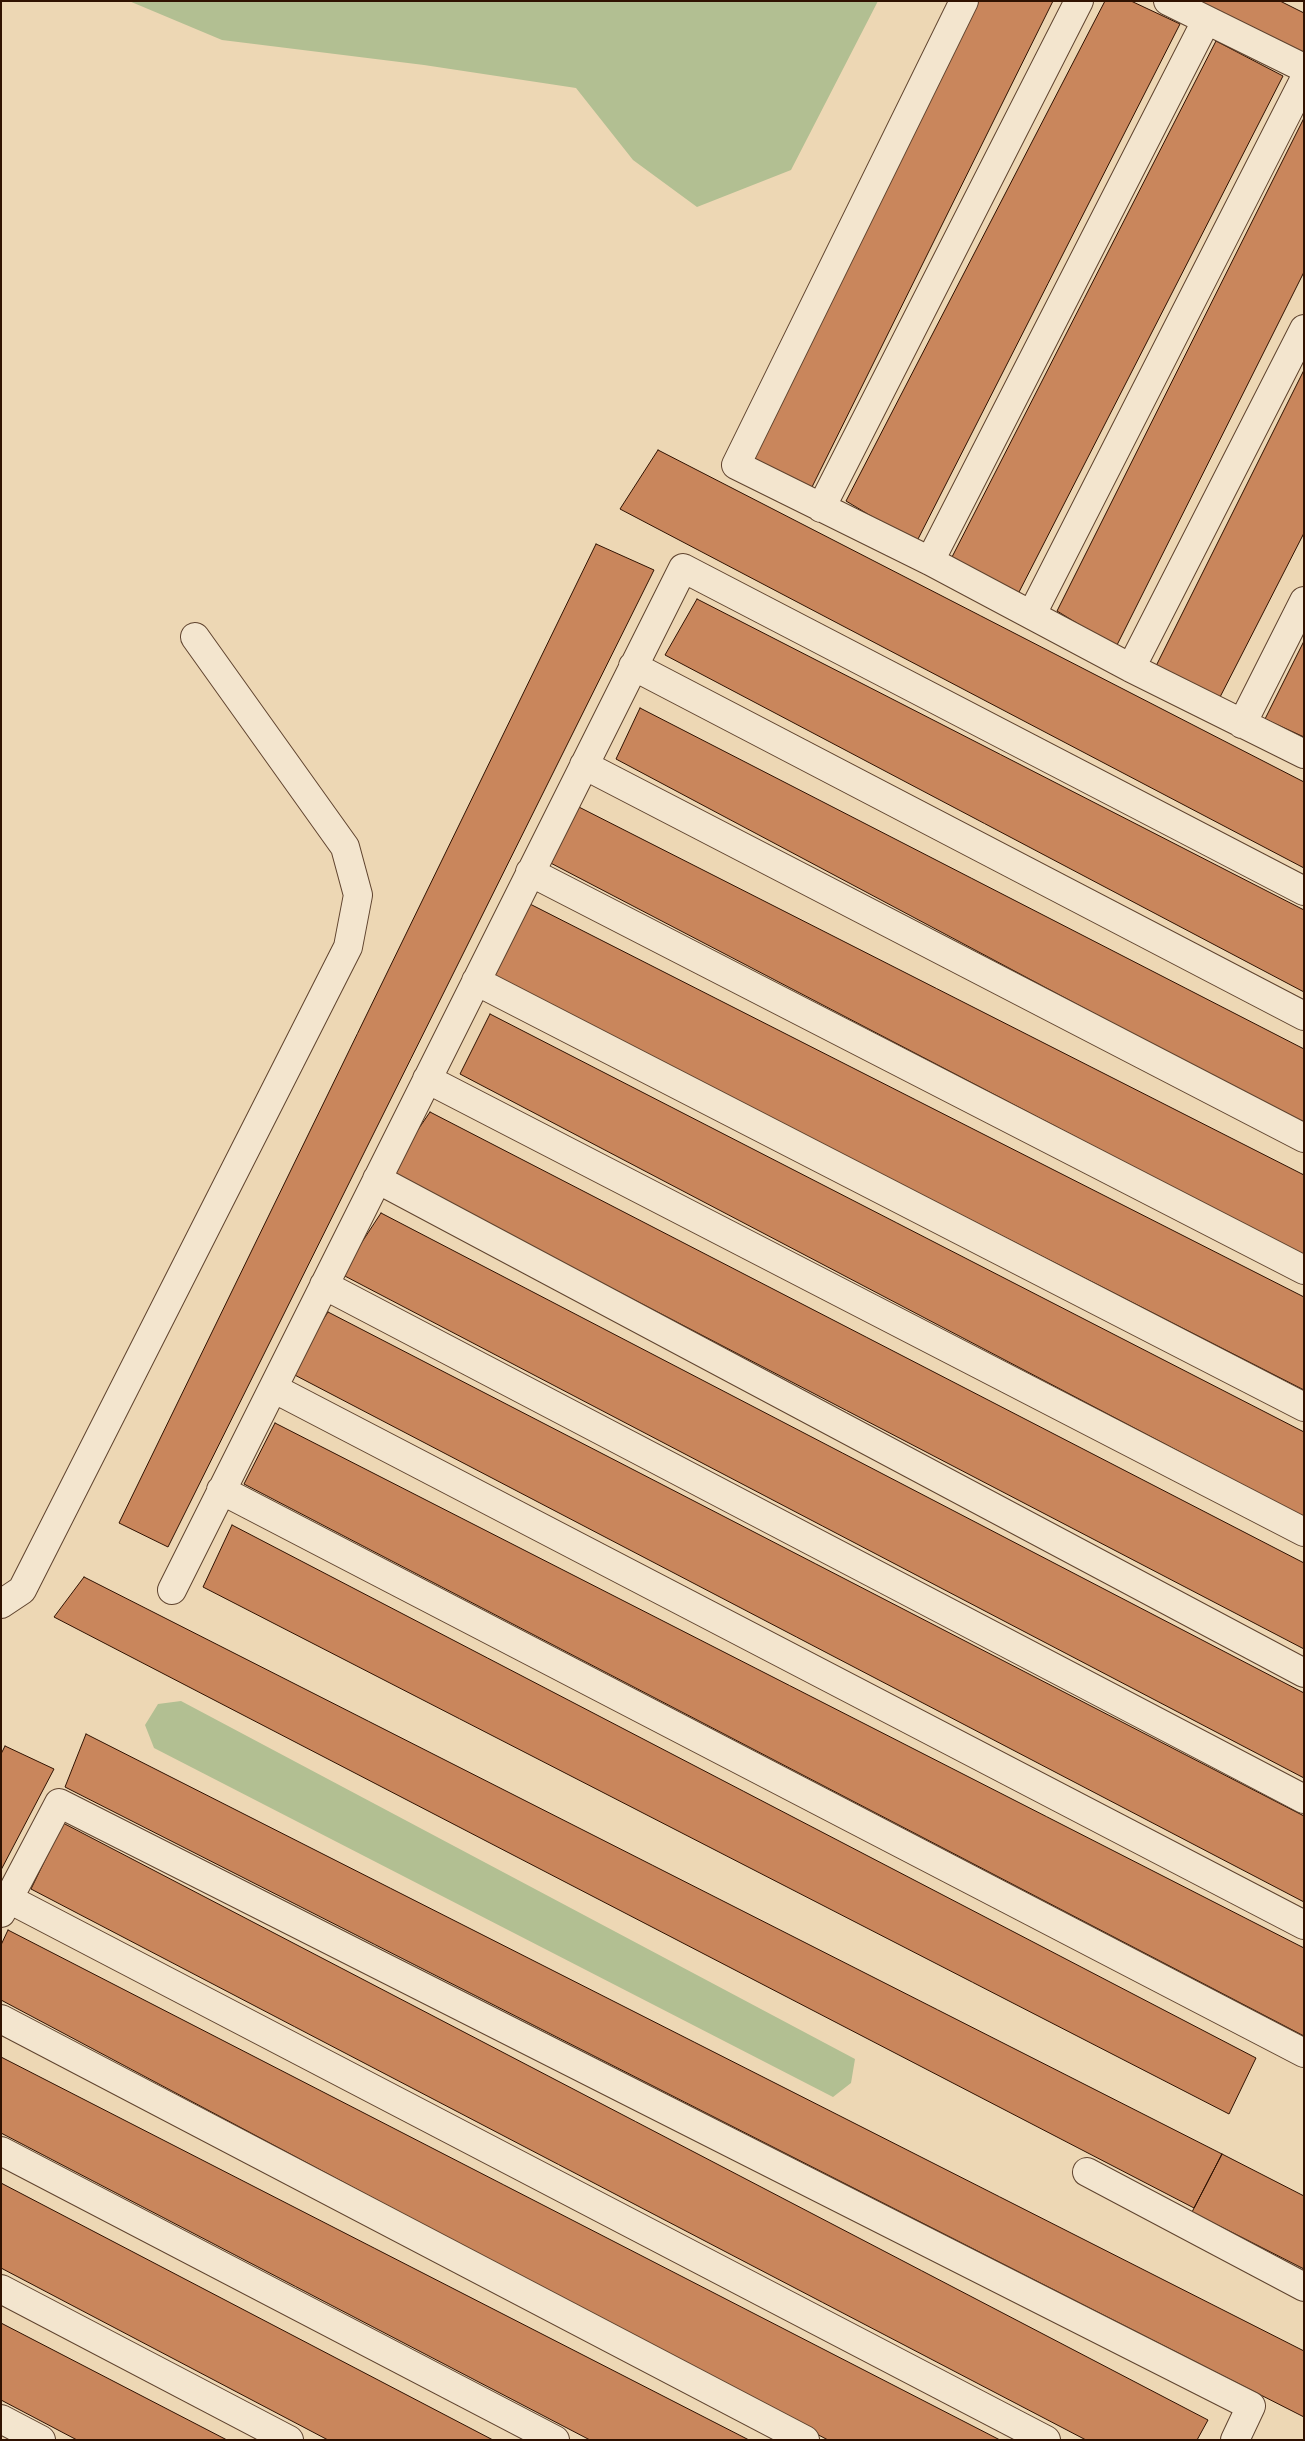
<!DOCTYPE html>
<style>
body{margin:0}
#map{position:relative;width:1305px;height:2441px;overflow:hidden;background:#edd7b4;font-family:Alegreya,serif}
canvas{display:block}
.frame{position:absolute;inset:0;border:2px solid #301201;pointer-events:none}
</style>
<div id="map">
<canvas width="1305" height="2441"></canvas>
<div class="frame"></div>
</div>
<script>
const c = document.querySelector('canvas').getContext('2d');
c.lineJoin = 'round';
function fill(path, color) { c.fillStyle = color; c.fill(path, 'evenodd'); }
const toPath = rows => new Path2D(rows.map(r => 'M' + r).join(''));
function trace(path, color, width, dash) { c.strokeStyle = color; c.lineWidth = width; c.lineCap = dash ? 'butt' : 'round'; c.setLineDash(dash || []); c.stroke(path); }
fill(toPath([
 [129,1,878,1,791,170,697,207,633,160,576,88,424,65,222,40],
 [181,1701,855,2059,851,2083,833,2097,154,1748,145,1725,158,1704]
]), '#b2bf92');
const building = toPath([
 [974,1,1053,1,811,489,747,456,974,1],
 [1105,1,1131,1,1180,24,916,543,846,501,1105,1],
 [1196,1,1280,1,1304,13,1304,57,1196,1],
 [1216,41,1283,76,1017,596,952,557,1216,41],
 [1304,118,1304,272,1116,647,1057,611,1304,118],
 [1304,370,1304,533,1218,701,1154,670,1304,370],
 [658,450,1304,782,1304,868,620,509,658,450],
 [596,544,654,570,168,1547,119,1523,596,544],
 [697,599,1304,910,1304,992,665,655,697,599],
 [1304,641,1304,737,1265,719,1304,641],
 [640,708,1304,1049,1304,1125,616,759,640,708],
 [569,802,1304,1175,1304,1256,541,858,569,802],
 [528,903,1304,1297,1304,1390,487,973,528,903],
 [490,1014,1304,1432,1304,1517,460,1074,490,1014],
 [430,1112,1304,1563,1304,1649,389,1172,430,1112],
 [381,1213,1304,1693,1304,1778,341,1274,381,1213],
 [328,1312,1304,1816,1304,1902,289,1372,328,1312],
 [275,1423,1304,1948,1304,2036,244,1484,275,1423],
 [232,1525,1256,2058,1229,2114,203,1587,232,1525],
 [84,1577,1222,2154,1194,2208,54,1617,84,1577],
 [86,1734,1304,2351,1304,2417,65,1787,86,1734],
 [5,1746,54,1769,1,1870,1,1754,5,1746],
 [63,1823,1208,2420,1197,2440,1086,2440,31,1889,63,1823],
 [8,1930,1000,2440,828,2440,1,2000,1,1945,8,1930],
 [1,2057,749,2440,590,2440,1,2133,1,2057],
 [1222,2154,1304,2196,1304,2269,1192,2212,1222,2154],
 [1,2183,493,2440,328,2440,1,2268,1,2183],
 [1,2323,227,2440,77,2440,1,2400,1,2323]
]);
fill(building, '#c9865c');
trace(building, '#301201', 1);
const minor = toPath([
 [964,1,736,465,930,561,1131,668,1304,754],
 [1168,1,1304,68],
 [821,508,1079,1],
 [930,561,1206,21],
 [1032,614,1304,80],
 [633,666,1304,1016],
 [1131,668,1304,329],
 [1242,724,1304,601],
 [584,765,1304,1138],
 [530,872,1304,1270],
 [476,981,1304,1407],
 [427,1079,1304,1532],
 [377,1179,1304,1673],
 [324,1285,1304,1799],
 [273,1388,1304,1925],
 [221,1490,1304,2053],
 [172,1590,683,568,1304,891],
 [1,1604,22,1590,348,947,358,895,345,847,195,637],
 [9,1899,1046,2440],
 [1,1913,59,1803,1251,2406,1235,2440],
 [1,2019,805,2440],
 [1,2151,555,2440],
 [1087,2172,1304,2287],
 [1,2289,289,2440],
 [1,2419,41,2440]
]);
trace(minor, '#5f432e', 30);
trace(minor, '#f3e5ce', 28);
</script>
